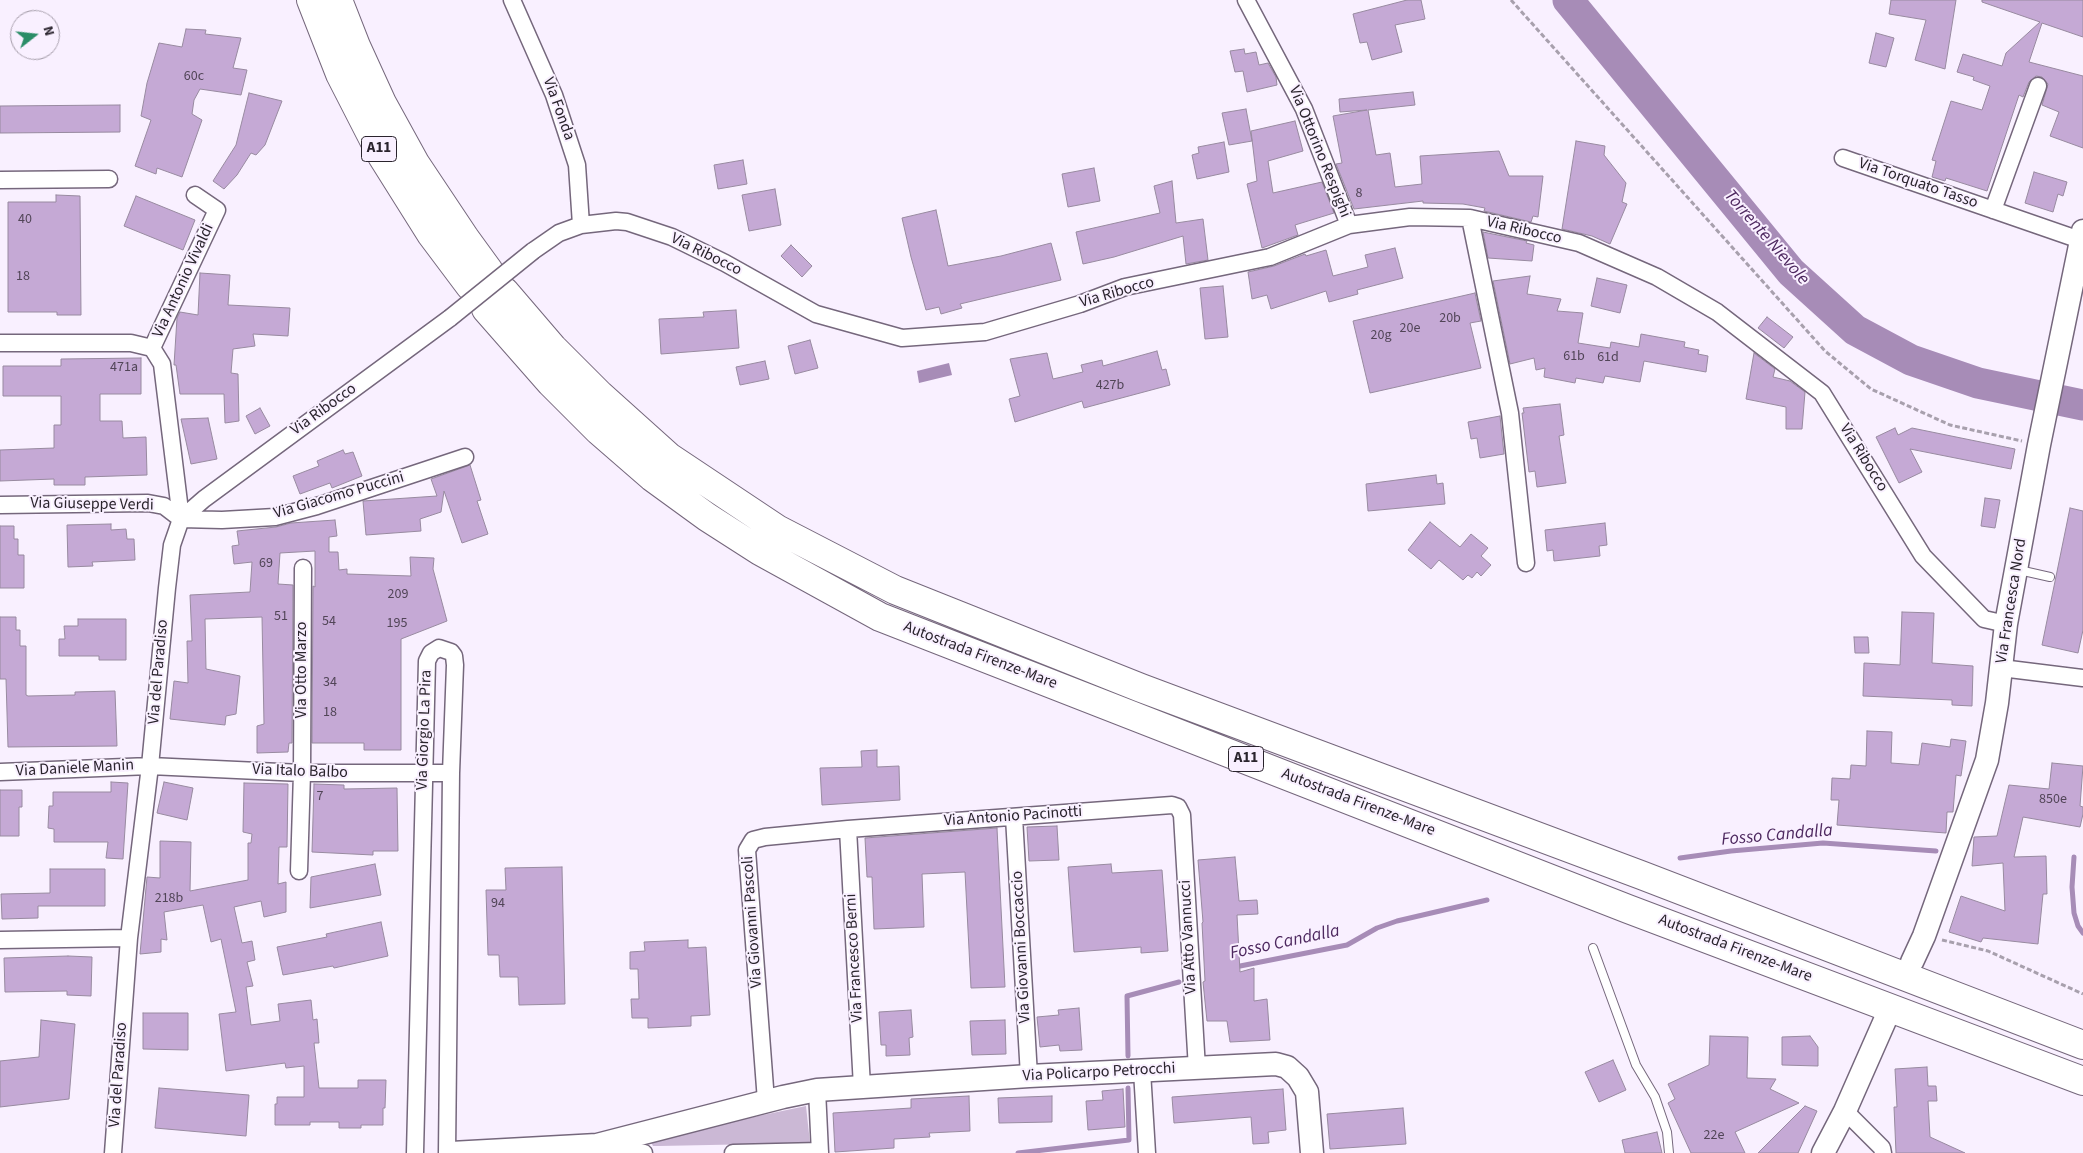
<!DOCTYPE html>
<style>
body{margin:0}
#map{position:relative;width:2083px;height:1153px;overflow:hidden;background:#f9f0ff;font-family:"Source Sans 3",sans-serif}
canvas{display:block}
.north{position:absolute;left:10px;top:10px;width:50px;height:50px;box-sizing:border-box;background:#f9f0ff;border:1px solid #a69eab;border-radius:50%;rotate:74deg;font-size:14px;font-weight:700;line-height:20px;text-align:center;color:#2a242d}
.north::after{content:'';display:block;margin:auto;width:18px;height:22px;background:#2a8d67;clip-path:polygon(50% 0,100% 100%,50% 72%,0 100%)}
</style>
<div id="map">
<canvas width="2083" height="1153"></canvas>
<div class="north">N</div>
</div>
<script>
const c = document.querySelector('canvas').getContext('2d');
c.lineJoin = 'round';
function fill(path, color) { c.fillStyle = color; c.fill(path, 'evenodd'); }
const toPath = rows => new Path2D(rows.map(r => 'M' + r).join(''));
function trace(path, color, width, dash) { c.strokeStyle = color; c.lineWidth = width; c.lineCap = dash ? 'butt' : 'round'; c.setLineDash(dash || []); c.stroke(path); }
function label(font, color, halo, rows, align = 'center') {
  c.font = font + ' "Source Sans 3",sans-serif'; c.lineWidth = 4; c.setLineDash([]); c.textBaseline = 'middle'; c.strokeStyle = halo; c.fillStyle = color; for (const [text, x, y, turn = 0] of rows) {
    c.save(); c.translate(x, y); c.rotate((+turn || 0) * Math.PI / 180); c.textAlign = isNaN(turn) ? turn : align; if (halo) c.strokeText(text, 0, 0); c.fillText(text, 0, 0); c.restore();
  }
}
fill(toPath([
 [806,1106,810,1143,659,1146,653,1146,651,1142,658,1137]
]), '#cbb8d5');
fill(toPath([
 [949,363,952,375,919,383,917,371]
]), '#a78cb7');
trace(toPath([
 [2074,857,2072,887,2074,913,2078,926,2083,933],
 [1680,858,1731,851,1823,843,1936,851],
 [1235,967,1347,945,1377,928,1397,921,1487,900],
 [1128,1056,1127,996,1179,982],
 [1018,1153,1129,1140,1128,1088]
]), '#a78cb7', 5);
trace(toPath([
 [1568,0,1791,272,1855,330,1911,360,1978,383,2083,405]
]), '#a78cb7', 31);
const building = toPath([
 [1407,0,1421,0,1425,19,1395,25,1402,52,1372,60,1367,42,1360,43,1353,14,1407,0],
 [1891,0,1956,0,1945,69,1915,60,1926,20,1889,14,1891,0],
 [1982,0,2083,0,2083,37,2042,23,2029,62,2083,76,2083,148,2050,136,2059,112,2042,105,2048,84,2042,77,2036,76,2029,82,2023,97,2019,95,1987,191,1946,178,1945,181,1932,177,1936,161,1932,160,1951,101,1982,110,1990,86,1973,80,1974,77,1957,72,1963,54,2002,66,2006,53,2040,22,1982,2,1982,0],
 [186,29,206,30,205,34,241,38,233,68,247,70,241,95,200,89,194,100,192,114,202,120,182,177,157,168,156,174,135,166,151,120,141,116,147,83,159,43,182,47,186,29],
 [1876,33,1894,38,1886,67,1869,63,1876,33],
 [1244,49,1245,54,1256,52,1259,65,1268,63,1276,77,1277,85,1247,92,1243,71,1235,72,1230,51,1244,49],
 [1413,92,1415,105,1368,110,1376,155,1390,153,1395,187,1422,184,1420,156,1499,151,1509,176,1543,176,1538,217,1533,216,1531,222,1484,211,1485,208,1463,204,1423,203,1423,201,1354,209,1336,164,1342,163,1333,116,1367,110,1340,112,1339,99,1413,92],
 [249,93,282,101,265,145,256,155,251,153,237,175,224,189,213,181,236,145,249,93],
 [120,105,120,132,0,133,0,106,120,105],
 [1246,109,1252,141,1229,145,1222,113,1246,109],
 [1295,121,1303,151,1268,161,1273,193,1322,182,1334,213,1295,225,1298,235,1262,248,1247,184,1257,181,1251,131,1295,121],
 [1576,141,1605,146,1604,155,1626,183,1622,202,1627,204,1610,244,1592,236,1562,229,1576,141],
 [1224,142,1229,172,1197,179,1192,155,1199,153,1198,147,1224,142],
 [743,160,747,184,718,189,714,165,743,160],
 [1094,168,1100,201,1068,207,1062,174,1094,168],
 [2034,172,2067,182,2063,196,2058,194,2053,212,2025,203,2034,172],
 [1172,181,1176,223,1203,219,1208,260,1186,264,1183,236,1114,257,1083,264,1076,232,1160,213,1154,186,1172,181],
 [775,189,781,225,749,231,742,195,775,189],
 [56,195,80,196,81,315,57,315,57,312,8,312,8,202,56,202,56,195],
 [136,196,195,220,183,250,124,226,136,196],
 [936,210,948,266,1001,256,1051,243,1061,280,960,304,962,308,941,314,939,307,926,310,911,257,902,218,936,210],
 [1483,232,1527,241,1526,243,1534,245,1532,261,1488,258,1483,232],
 [791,245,812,266,802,277,781,256,791,245],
 [1395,248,1403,278,1357,290,1358,294,1329,302,1326,291,1271,309,1267,295,1252,299,1248,272,1274,266,1305,254,1306,256,1326,250,1333,276,1368,267,1365,255,1395,248],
 [200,273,230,275,228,305,290,308,288,336,253,334,255,346,233,349,231,373,238,374,239,421,225,423,224,394,180,394,176,365,174,365,177,318,180,312,198,315,200,273],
 [1530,276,1527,294,1561,299,1557,311,1583,313,1578,343,1610,348,1611,342,1639,347,1641,334,1685,342,1684,347,1699,350,1698,354,1708,356,1706,372,1644,361,1640,382,1605,376,1603,383,1576,378,1575,383,1544,377,1545,368,1536,370,1534,358,1510,364,1493,281,1530,276],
 [1597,278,1627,285,1620,313,1591,306,1597,278],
 [1223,286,1228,337,1205,339,1200,288,1223,286],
 [1475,293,1481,321,1470,323,1481,368,1370,393,1353,321,1475,293],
 [736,310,739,348,661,354,659,319,704,317,703,312,736,310],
 [1767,317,1793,337,1784,348,1758,328,1767,317],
 [810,340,818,368,795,374,788,346,810,340],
 [1157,351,1162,370,1166,369,1170,385,1084,408,1082,401,1015,422,1009,399,1020,396,1010,359,1047,353,1053,379,1083,372,1081,365,1102,360,1103,366,1157,351],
 [1754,353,1775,369,1773,377,1790,381,1805,392,1802,429,1786,429,1786,407,1746,399,1754,353],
 [141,358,141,394,100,394,100,421,122,421,123,438,146,437,147,475,85,477,85,485,54,485,54,479,0,481,0,450,54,448,54,425,61,425,61,396,3,396,3,366,61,366,61,359,141,358],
 [765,361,769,379,740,385,736,367,765,361],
 [1560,404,1564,435,1559,436,1566,483,1537,487,1535,471,1529,472,1522,413,1524,413,1523,408,1560,404],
 [260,408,270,426,255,434,246,416,260,408],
 [1500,416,1504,454,1480,458,1477,438,1471,439,1468,422,1500,416],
 [208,418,217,459,191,464,181,419,208,418],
 [1895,428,1898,435,1912,428,2015,449,2011,469,1910,449,1922,472,1899,483,1876,437,1895,428],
 [343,450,345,454,353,452,362,476,332,488,330,483,300,494,293,476,319,466,317,461,343,450],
 [470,465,481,500,477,501,488,534,462,543,444,491,441,512,420,519,421,531,366,535,363,501,437,496,431,479,470,465],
 [1436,475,1437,484,1443,483,1445,504,1368,511,1366,484,1436,475],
 [1985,498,2000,500,1995,528,1981,526,1985,498],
 [2070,508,2083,511,2083,630,2078,653,2042,645,2070,508],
 [335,520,337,536,329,537,329,552,338,552,339,570,347,569,347,574,411,576,410,557,434,558,433,569,447,621,401,639,401,750,364,750,364,743,312,743,313,586,315,587,315,551,280,553,278,584,293,585,292,743,289,743,288,752,257,753,257,726,264,724,262,617,205,619,206,669,240,676,236,714,226,716,225,725,170,719,174,681,188,683,187,641,192,641,190,595,250,592,252,562,234,564,232,546,239,545,237,531,276,527,291,523,335,520],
 [1430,522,1460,547,1471,534,1488,548,1481,556,1491,565,1481,576,1477,572,1472,578,1468,575,1463,580,1439,560,1431,569,1408,550,1430,522],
 [1605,523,1607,545,1599,546,1600,556,1554,561,1553,550,1547,551,1545,530,1605,523],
 [111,524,111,530,126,529,127,539,134,539,135,560,92,562,93,566,68,567,67,525,111,524],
 [0,526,14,526,14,539,18,539,18,555,24,555,24,588,0,588,0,526],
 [1902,612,1934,613,1932,663,1973,666,1972,706,1952,705,1952,700,1863,696,1864,663,1900,665,1902,612],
 [0,617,16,617,16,630,20,630,20,646,26,646,26,695,28,696,75,695,75,692,115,691,117,746,8,747,6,679,0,679,0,617],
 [78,619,126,619,126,660,99,660,99,656,59,656,59,639,65,639,64,626,78,626,78,619],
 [1854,637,1868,637,1869,653,1855,653,1854,637],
 [1867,731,1892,732,1891,763,1919,765,1922,743,1950,747,1951,739,1966,741,1961,776,1956,775,1953,812,1947,812,1946,833,1837,825,1839,800,1831,800,1832,778,1850,779,1851,765,1866,766,1867,731],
 [877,750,877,767,899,766,900,800,822,805,820,768,862,767,861,751,877,750],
 [2052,763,2083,766,2080,806,2083,807,2083,814,2080,827,2023,817,2014,857,2046,856,2047,894,2043,894,2038,944,1983,938,1981,942,1949,932,1961,896,2005,911,2003,863,1972,866,1974,837,1997,836,2009,785,2049,789,2052,763],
 [111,782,128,783,123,859,106,858,108,842,54,842,54,829,48,828,49,806,53,806,53,792,111,792,111,782],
 [164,782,193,788,187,820,157,813,164,782],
 [244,783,288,784,287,847,279,847,278,884,286,882,286,912,264,917,261,901,234,907,242,943,252,941,255,960,247,962,253,986,246,987,251,1025,280,1021,278,1004,311,1000,313,1020,317,1019,319,1043,314,1043,319,1088,358,1088,358,1080,386,1080,385,1108,383,1108,383,1125,361,1125,361,1128,339,1128,339,1122,310,1122,310,1125,275,1125,275,1104,277,1104,277,1097,304,1097,304,1066,286,1068,285,1063,226,1071,219,1014,236,1012,221,939,211,942,203,905,164,912,167,940,161,939,161,952,140,954,147,877,160,878,160,841,191,842,190,891,248,880,248,843,251,843,252,834,243,832,244,783],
 [314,784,344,785,344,789,397,788,398,851,373,851,373,855,312,852,314,784],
 [0,790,22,790,22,807,19,807,19,836,0,836,0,790],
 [1057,826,1059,860,1029,861,1027,827,1057,826],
 [997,828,1005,987,971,988,965,872,922,874,924,927,874,929,872,877,867,877,865,838,997,828],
 [1235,857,1239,901,1257,900,1258,914,1237,915,1240,972,1254,968,1254,1001,1267,999,1270,1040,1230,1042,1227,1021,1207,1021,1203,982,1205,981,1202,923,1203,922,1198,860,1235,857],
 [375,864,381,895,310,908,311,877,375,864],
 [1111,864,1112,873,1162,870,1168,951,1141,953,1141,947,1074,952,1068,867,1111,864],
 [562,867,565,1004,519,1005,518,977,500,977,499,955,488,955,486,890,506,890,505,868,562,867],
 [50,869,105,869,105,906,38,906,38,918,2,919,1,894,50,893,50,869],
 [381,922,388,956,334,968,333,966,283,975,277,947,327,937,326,934,381,922],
 [688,940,688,948,706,947,710,1015,691,1016,691,1026,648,1028,648,1018,632,1018,631,999,639,999,638,969,630,969,630,952,645,951,644,942,688,940],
 [68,956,92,957,91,996,67,995,67,991,5,992,4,958,68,956],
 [1079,1008,1082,1050,1060,1051,1059,1045,1040,1047,1037,1017,1059,1015,1058,1010,1079,1008],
 [911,1010,913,1037,909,1038,910,1055,886,1056,886,1045,881,1045,879,1012,911,1010],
 [143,1013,188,1013,188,1050,143,1049,143,1013],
 [41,1020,75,1024,69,1099,0,1107,0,1061,39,1057,41,1020],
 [1005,1020,1006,1054,972,1055,970,1021,1005,1020],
 [1710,1036,1748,1037,1747,1078,1776,1079,1770,1089,1799,1103,1735,1132,1745,1153,1691,1153,1668,1103,1675,1099,1668,1084,1709,1065,1710,1036],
 [1810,1036,1818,1047,1818,1066,1782,1065,1782,1037,1810,1036],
 [1613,1060,1626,1090,1599,1102,1585,1072,1613,1060],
 [1927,1067,1928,1086,1936,1086,1937,1101,1928,1101,1930,1137,1965,1153,1896,1153,1894,1107,1897,1107,1895,1069,1927,1067],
 [159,1088,249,1095,246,1136,155,1128,159,1088],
 [1123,1089,1125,1127,1088,1130,1086,1101,1103,1100,1102,1091,1123,1089],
 [1283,1089,1286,1130,1268,1132,1269,1143,1253,1144,1251,1117,1174,1123,1172,1097,1283,1089],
 [969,1096,970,1131,929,1133,930,1137,894,1139,894,1148,835,1152,833,1113,911,1108,911,1099,969,1096],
 [1052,1096,1052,1122,999,1123,998,1098,1052,1096],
 [1805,1106,1817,1111,1798,1153,1758,1153,1805,1106],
 [1403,1108,1406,1144,1330,1149,1327,1114,1403,1108],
 [1657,1132,1662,1153,1625,1153,1622,1140,1657,1132]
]);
fill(building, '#c5a9d5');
trace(building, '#988aa0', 1);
trace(toPath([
 [1886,1018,1912,962]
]), '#d0c7d5', 22, [22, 11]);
const lane = toPath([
 [2019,570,2050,577],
 [1593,948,1636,1065,1655,1097,1667,1132,1669,1153]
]);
const street = toPath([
 [512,0,554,95,577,165,581,225],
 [1246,0,1304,109,1349,225],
 [1843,158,2080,240],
 [0,180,109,179],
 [1993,210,2038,86],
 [1470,218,1510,413,1526,563],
 [533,251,559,233,581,225,616,221,627,222,672,237,725,263,816,314,902,338,985,332,1080,304,1125,287,1270,257,1349,225,1410,217,1470,218,1579,243,1657,277,1717,312,1822,393,1923,556,1984,619,2006,624],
 [0,343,131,343,152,348,162,364,181,519,172,545,167,588,150,766,129,938,113,1153],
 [152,348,217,210,195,195],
 [0,505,148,503,164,506,181,519],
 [181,519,204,499,450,318],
 [181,519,222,520,275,517,317,506,465,457],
 [2001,668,2083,678],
 [0,772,150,766,302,773,451,773],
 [1014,817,1029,1076],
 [848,829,862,1087],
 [299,871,302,773,303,568],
 [0,940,129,938],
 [1142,1071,1147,1153],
 [817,1090,820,1153],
 [766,1101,747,850,753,840,765,837,848,829,1172,805,1178,807,1182,815,1197,1069],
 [1845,1111,1882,1148,1883,1153],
 [602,1146,644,1153],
 [415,1153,427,661,431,653,439,648,451,652,454,656,455,665,451,773,447,1153],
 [733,1153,820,1151]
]);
const secondary = toPath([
 [1912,962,1924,936,1987,760,1997,703,2006,624,2039,445,2083,231],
 [451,1153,597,1145,783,1097,817,1090,1029,1076,1276,1064,1287,1067,1298,1077,1307,1092,1312,1153],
 [1823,1153,1845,1111,1886,1018]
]);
const highway = toPath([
 [311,0,340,74,382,156,431,234,470,286],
 [338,0,356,46,382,103,415,163,465,238,489,271],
 [505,292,553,348,600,395,669,457,777,529,895,590,1141,688,1641,875,2083,1045],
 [486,309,551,383,599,431,652,477,707,517,760,551,880,617,1628,909,2083,1081]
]);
trace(lane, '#75677c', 10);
trace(street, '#75677c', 19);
trace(secondary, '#75677c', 25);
trace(highway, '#75677c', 30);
trace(toPath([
 [1511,0,1825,351,1871,389,1950,425,2022,441],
 [1942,940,1988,951,2083,994]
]), '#a8a0ad', 3, [5, 2.5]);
trace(lane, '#fff', 8);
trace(street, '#fff', 16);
trace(secondary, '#fff', 22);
trace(highway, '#fff', 28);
const streetBridge = toPath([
 [450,318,533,251]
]);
trace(streetBridge, '#75677c', 19, []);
trace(streetBridge, '#fff', 16);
label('14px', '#514557', null, [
 ["60c",194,77],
 ["8",1359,194],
 ["40",25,220],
 ["18",23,277],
 ["20b",1450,319],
 ["20e",1410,329],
 ["20g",1381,336],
 ["61b",1574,357],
 ["61d",1608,358],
 ["471a",124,368],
 ["427b",1110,386],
 ["69",266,564],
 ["209",398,595],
 ["51",281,617],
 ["54",329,622],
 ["195",397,624],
 ["34",330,683],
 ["18",330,713],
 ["7",320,797],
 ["850e",2053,800],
 ["218b",169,899],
 ["94",498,904],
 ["22e",1714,1136]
]);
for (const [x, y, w] of [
 [379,149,35],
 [1246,759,35]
]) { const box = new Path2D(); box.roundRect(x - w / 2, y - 12.5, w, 25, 4); c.fillStyle = '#f9f0ff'; c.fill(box); trace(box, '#2a242d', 1); }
label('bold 15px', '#2a242d', null, [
 ["A11",379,149],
 ["A11",1246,759]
]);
label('16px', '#2a242d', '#f9f0ff', [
 ["Via Fonda",558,109,70],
 ["Via Ottorino Respighi",1319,152,68],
 ["Via Torquato Tasso",1918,184,19],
 ["Via Ribocco",1524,231,13],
 ["Via Ribocco",706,255,26],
 ["Via Antonio Vivaldi",184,281,-65],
 ["Via Ribocco",1117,293,-16],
 ["Via Ribocco",324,410,-36],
 ["Via Ribocco",1863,458,58],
 ["Via Giacomo Puccini",339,496,-16],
 ["Via Giuseppe Verdi",92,505,1],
 ["Via Francesca Nord",2012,601,-81],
 ["Autostrada Firenze-Mare",980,656,21],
 ["Via Otto Marzo",302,670,-90],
 ["Via del Paradiso",159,672,-85],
 ["Via Giorgio La Pira",425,730,-88],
 ["Via Daniele Manin",75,769,-3],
 ["Via Italo Balbo",300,772,2],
 ["Autostrada Firenze-Mare",1358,803,21],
 ["Via Antonio Pacinotti",1013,817,-4],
 ["Via Giovanni Pascoli",753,922,-94],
 ["Via Atto Vannucci",1189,937,-93],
 ["Via Giovanni Boccaccio",1022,947,-93],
 ["Autostrada Firenze-Mare",1735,949,21],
 ["Via Francesco Berni",855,958,-93],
 ["Via Policarpo Petrocchi",1099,1073,-3],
 ["Via del Paradiso",119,1075,-86]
]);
label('italic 18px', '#4d285f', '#f9f0ff', [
 ["Torrente Nievole",1766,238,49],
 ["Fosso Candalla",1777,836,-5],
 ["Fosso Candalla",1285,943,-12]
]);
</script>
